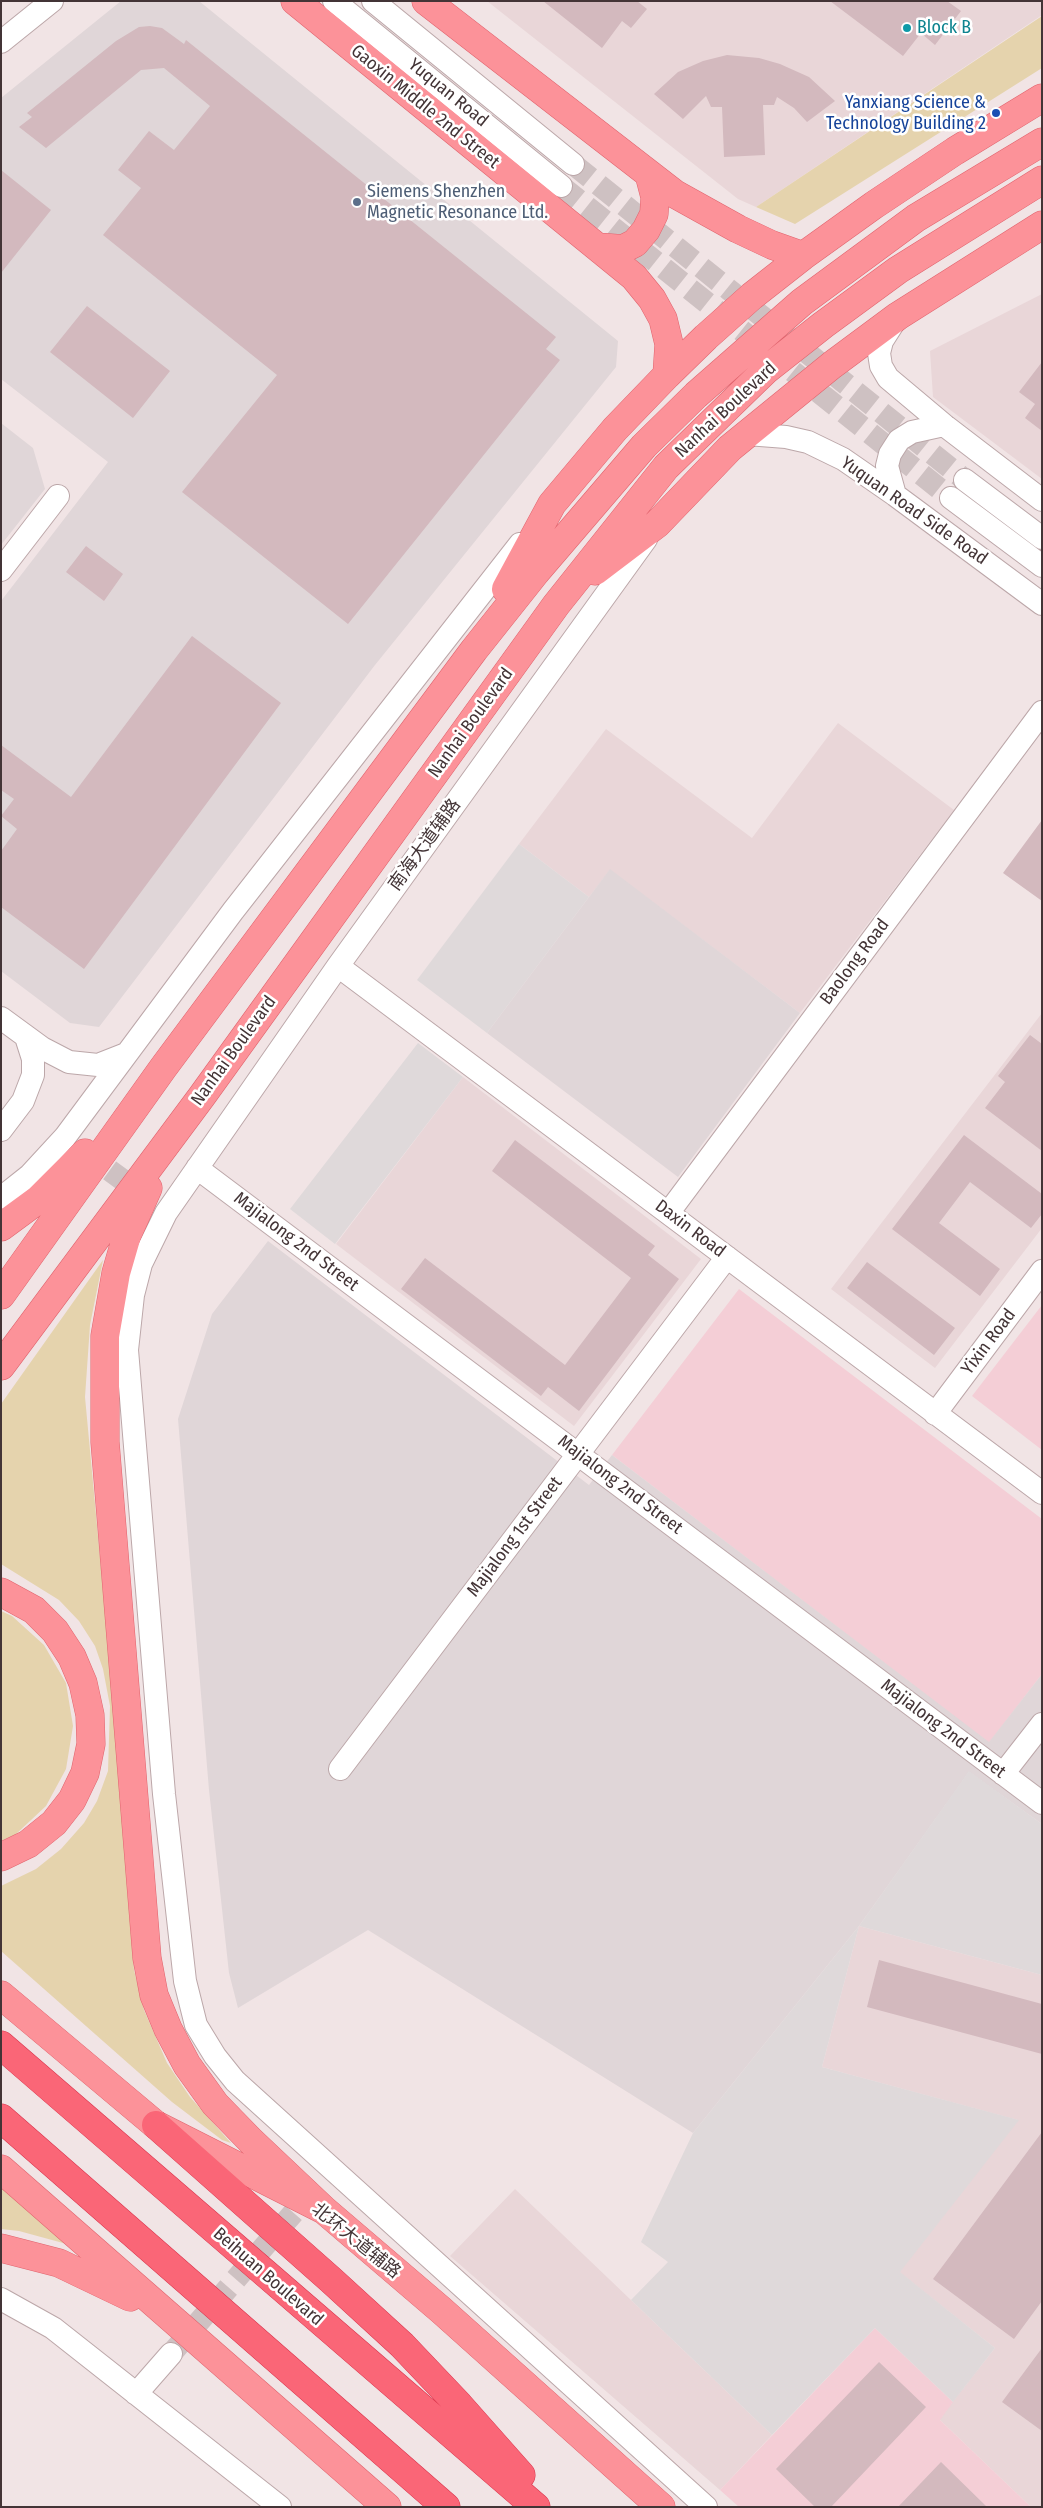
<!DOCTYPE html>
<meta charset="utf-8">
<style>
body{margin:0}
#map{position:relative;width:1043px;height:2508px;overflow:hidden;background:#f1e4e5;font-family:"Fira Sans Condensed",sans-serif}
canvas{display:block}
.frame{position:absolute;inset:0;border:2px solid #433436;pointer-events:none}
</style>
<div id="map">
<canvas width="1043" height="2508"></canvas>
<div class="frame"></div>
</div>
<script>
const c = document.querySelector('canvas').getContext('2d');
c.lineJoin = 'round';
function fill(path, color) { c.fillStyle = color; c.fill(path, 'evenodd'); }
const toPath = rows => new Path2D(rows.map(r => 'M' + r).join(''));
function trace(path, color, width, dash) { c.strokeStyle = color; c.lineWidth = width; c.lineCap = dash ? 'butt' : 'round'; c.setLineDash(dash || []); c.stroke(path); }
function label(font, color, halo, rows, align = 'center') {
  c.font = font + ' "Fira Sans Condensed","Noto Sans SC",sans-serif'; c.lineWidth = 5; c.setLineDash([]); c.textBaseline = 'middle'; c.strokeStyle = halo; c.fillStyle = color; for (const [text, x, y, turn = 0] of rows) {
    c.save(); c.translate(x, y); c.rotate((+turn || 0) * Math.PI / 180); c.textAlign = isNaN(turn) ? turn : align; if (halo) c.strokeText(text, 0, 0); c.fillText(text, 0, 0); c.restore();
  }
}
fill(toPath([
 [487,1,1042,1,1042,15,756,207,738,199],
 [1042,294,1042,479,933,397,930,351],
 [838,723,954,810,800,1013,610,870,589,897,519,844,606,729,752,838],
 [1042,1013,1042,1228,935,1368,831,1289],
 [463,1077,701,1259,574,1426,336,1244],
 [859,1926,1042,1975,1042,2507,1031,2507,939,2419,995,2348,899,2272,1018,2120,822,2067],
 [515,2189,772,2435,720,2490,450,2256]
]), '#e9d6d8');
fill(toPath([
 [739,1289,1042,1519,1042,1674,989,1743,612,1455],
 [1042,1305,1042,1450,972,1396],
 [875,2328,953,2402,940,2420,1031,2507,739,2507,720,2490]
]), '#f4ced6');
fill(toPath([
 [121,1,199,1,618,341,616,367,375,665,99,1027,70,1023,1,971,1,601,108,462,1,379,1,98],
 [1,423,33,448,45,489,1,545],
 [610,869,800,1013,678,1177,487,1033],
 [268,1241,589,1485,612,1455,989,1742,1042,1674,1042,1824,969,1772,859,1926,693,2133,368,1930,238,2008,229,1973,209,1790,178,1419,212,1314]
]), '#e0d6d8');
fill(toPath([
 [1042,16,1042,68,795,224,756,207],
 [103,1260,90,1325,85,1397,105,1611,134,1970,144,2010,167,2063,190,2097,231,2143,222,2140,172,2102,1,1951,1,1886,36,1869,61,1849,84,1823,97,1801,108,1771,110,1706,103,1669,95,1646,79,1621,59,1600,1,1564,1,1404],
 [1,1611,12,1616,44,1645,66,1683,73,1726,66,1769,46,1806,15,1835,1,1841],
 [1,2184,74,2246,19,2231,1,2229]
]), '#e5d3ad');
fill(toPath([
 [519,844,589,897,487,1033,417,980],
 [418,1043,463,1077,335,1244,290,1209],
 [969,1771,1042,1824,1042,1975,859,1926,822,2067,1019,2120,900,2272,995,2348,953,2402,875,2328,772,2435,631,2300,668,2262,641,2242,693,2133,859,1926]
]), '#dfd9da');
fill(toPath([
 [543,1,637,1,647,9,631,28,622,21,602,48],
 [830,1,947,1,961,11,935,45,921,33,903,56],
 [150,26,162,28,184,44,186,40,556,337,546,349,560,360,348,624,182,492,277,375,103,235,141,188,118,170,149,131,174,150,210,106,164,68,141,70,46,148,19,127,32,117,27,113,116,41,139,27],
 [727,55,759,58,780,64,809,77,835,101,807,122,794,108,777,97,774,105,763,105,765,155,724,157,722,107,711,107,706,96,683,119,654,94,678,72,703,61],
 [1,170,51,210,1,273],
 [87,306,170,371,133,418,50,352],
 [1042,362,1042,431,1025,418,1035,404,1019,392],
 [86,546,123,574,104,601,66,572],
 [192,636,281,703,84,969,1,907,1,851,17,829,1,816,14,799,1,790,1,745,71,797],
 [1042,820,1042,901,1003,873],
 [1030,1035,1042,1044,1042,1151,985,1108,1005,1082,998,1076],
 [964,1135,1042,1194,1042,1214,1031,1228,970,1182,939,1223,1000,1269,980,1296,892,1229],
 [515,1140,655,1246,648,1255,679,1279,579,1411,548,1387,541,1396,401,1289,425,1258,565,1365,631,1278,492,1171],
 [867,1262,955,1328,934,1355,847,1288],
 [879,1960,1042,2004,1042,2054,867,2007],
 [1042,2132,1042,2301,1014,2339,933,2279],
 [1042,2348,1042,2431,1002,2402],
 [879,2362,926,2407,831,2507,815,2507,776,2469],
 [941,2462,987,2507,898,2507]
]), '#d3b9be');
trace(toPath([
 [573,164,965,480],
 [561,186,951,498],
 [83,1151,146,1197],
 [171,2354,321,2181]
]), '#cec1c2', 22, [22, 11]);
const minor = toPath([
 [334,1,561,186],
 [373,1,573,164],
 [1,42,52,1],
 [896,319,882,341,879,353,881,366,888,378,944,425,1042,500],
 [747,434,786,437,808,442,843,459,895,495,1042,604],
 [965,480,1042,538],
 [895,495,887,466,890,454,899,440,912,432,944,425],
 [951,498,1042,566],
 [646,539,338,966,166,1213,141,1264,133,1295,127,1350,164,1794,185,1981,196,2025,215,2056,235,2081,706,2507],
 [1,570,58,496],
 [338,966,1042,1493],
 [1,1018,42,1048,69,1062,98,1065,126,1054],
 [1,1130,23,1101,33,1075,33,1059,26,1037],
 [197,1168,1042,1803],
 [1,1198,30,1175,65,1137,233,911,520,544],
 [669,1212,1042,712],
 [935,1414,1042,1271],
 [340,1769,727,1257],
 [1003,1774,1042,1724],
 [1,2299,53,2328,280,2507],
 [136,2394,171,2354]
]);
const major = toPath([
 [295,1,634,277,652,299,663,319,669,344,667,375],
 [426,1,675,194,738,229,772,245,803,256],
 [598,247,623,249,635,243,646,230,654,214,655,197,649,174],
 [595,571,657,524,730,448,832,365,898,316,1042,225],
 [506,589,552,504,615,429,667,375,706,337,752,296,803,256,874,205,955,151,1042,98],
 [148,1188,127,1235,116,1273,105,1336,105,1442,147,1958,154,1995,168,2029,187,2065,215,2104,251,2141,324,2210],
 [1,1227,39,1199,85,1153],
 [1,1295,163,1068,474,650,536,572,644,446,696,395,802,302,916,218,1042,142],
 [1,1366,202,1096,556,605,666,467,766,370,823,325,898,270,1042,180],
 [1,1592,34,1610,55,1631,72,1657,83,1683,90,1715,91,1744,85,1773,72,1800,54,1823,28,1844,1,1857],
 [1,1995,156,2125,324,2210,441,2310,661,2507],
 [1,2169,387,2507],
 [1,2248,59,2263,130,2297]
]);
const highway = toPath([
 [1,2045,536,2507],
 [1,2118,446,2507],
 [156,2125,331,2280,402,2345,459,2405,521,2475]
]);
trace(minor, '#bca7a9', 24);
trace(major, '#e0636d', 29);
trace(highway, '#d9364e', 29);
trace(minor, '#fff', 22);
trace(major, '#fc9299', 28);
trace(highway, '#fa6677', 28);
for (const [x, y, r, color] of [
 [907,28,5,"#0f9aa8"],
 [996,113,5,"#1a4fb4"],
 [357,202,5,"#5c6f8a"]
]) { const dot = new Path2D(); dot.arc(x, y, r, 0, 2 * Math.PI); c.fillStyle = color; c.fill(dot); trace(dot, '#fff', 2); }
label('18px', '#0d838f', '#fff', [
 ["Block B",917,28]
], 'left');
label('18px', '#433436', '#fff', [
 ["Yuquan Road",448,93,39],
 ["Gaoxin Middle 2nd Street",425,107,39],
 ["Nanhai Boulevard",726,410,-43],
 ["Yuquan Road Side Road",914,511,35],
 ["Nanhai Boulevard",471,723,-54],
 ["南海大道辅路",425,845,-54],
 ["Baolong Road",855,962,-53],
 ["Nanhai Boulevard",234,1051,-54],
 ["Daxin Road",690,1229,37],
 ["Majialong 2nd Street",296,1242,37],
 ["Yixin Road",989,1342,-53],
 ["Majialong 2nd Street",620,1485,37],
 ["Majialong 1st Street",515,1537,-53],
 ["Majialong 2nd Street",943,1729,37],
 ["北环大道辅路",356,2241,39],
 ["Beihuan Boulevard",268,2277,41]
]);
label('18px', '#164399', '#fff', [
 ["Yanxiang Science &",986,103],
 ["Technology Building 2",986,124]
], 'right');
label('18px', '#4e5e75', '#fff', [
 ["Siemens Shenzhen",367,192],
 ["Magnetic Resonance Ltd.",367,213]
], 'left');
</script>
